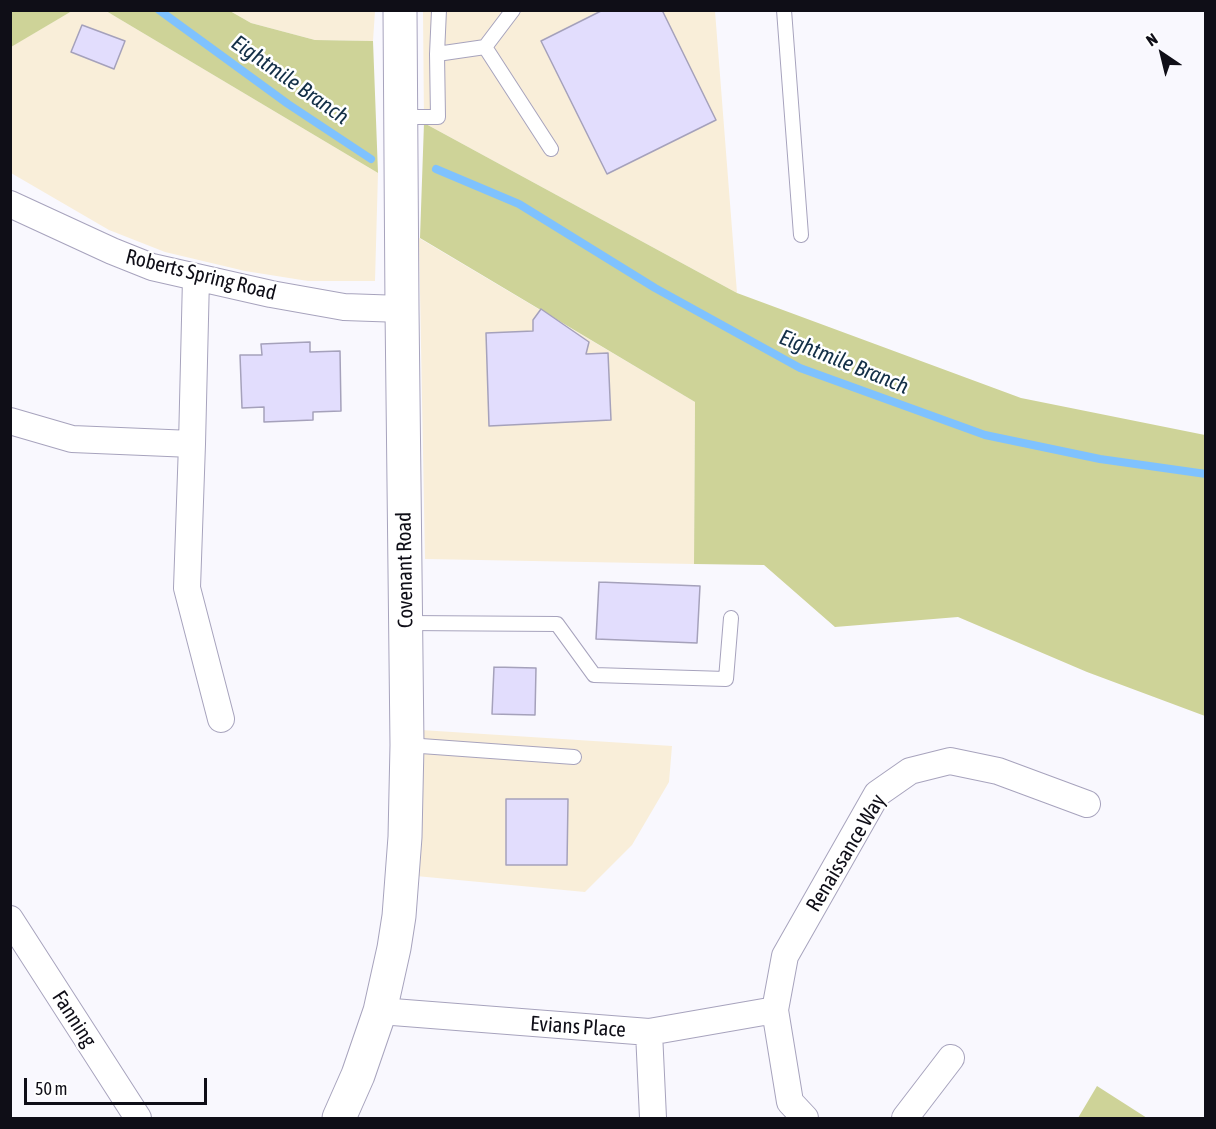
<!DOCTYPE html>
<style>
body{margin:0}
#map{position:relative;width:1216px;height:1129px;overflow:hidden;background:#f9f8fe;font-family:"Asap Condensed",sans-serif}
canvas{display:block}
.frame{position:absolute;inset:0;border:12px solid #0f0e17;pointer-events:none}
.north{position:absolute;left:1132px;top:24px;width:60px;height:60px;-webkit-text-stroke:4px #fff;paint-order:stroke;rotate:325deg;font-size:16px;font-weight:700;line-height:24px;text-align:center;color:#0f0e17}
.north::after{content:'';display:block;margin:auto;width:21px;height:27px;background:#0f0e17;clip-path:polygon(50% 0,100% 100%,50% 72%,0 100%)}
.scale{position:absolute;left:24px;top:1078px;width:183px;height:27px;box-sizing:border-box;border:3px solid #0f0e17;border-top:0;padding-left:8px;font-size:18px;line-height:21px;white-space:nowrap;color:#0f0e17;-webkit-text-stroke:4px #fff;paint-order:stroke}
</style>
<div id="map">
<canvas width="1216" height="1129"></canvas>
<div class="frame"></div>
<div class="north">N</div>
<div class="scale">50 m</div>
</div>
<script>
const c = document.querySelector('canvas').getContext('2d');
c.lineJoin = 'round';
function fill(path, color) { c.fillStyle = color; c.fill(path, 'evenodd'); }
const toPath = rows => new Path2D(rows.map(r => 'M' + r).join(''));
function trace(path, color, width, dash) { c.strokeStyle = color; c.lineWidth = width; c.lineCap = dash ? 'butt' : 'round'; c.setLineDash(dash || []); c.stroke(path); }
function label(font, color, halo, rows, align = 'center') {
  c.font = font + ' "Asap Condensed",sans-serif'; c.lineWidth = 5; c.setLineDash([]); c.textBaseline = 'middle'; c.strokeStyle = halo; c.fillStyle = color; for (const [text, x, y, turn = 0] of rows) {
    c.save(); c.translate(x, y); c.rotate((+turn || 0) * Math.PI / 180); c.textAlign = isNaN(turn) ? turn : align; if (halo) c.strokeText(text, 0, 0); c.fillText(text, 0, 0); c.restore();
  }
}
fill(toPath([
 [72,11,106,11,378,173,375,281,308,281,245,271,165,252,109,230,11,173,10,47],
 [230,11,375,11,373,41,315,40,251,23],
 [423,11,715,11,737,293,424,123],
 [419,238,695,402,694,564,425,559],
 [421,730,672,746,669,782,632,845,585,892,416,876]
]), '#f9eed9');
fill(toPath([
 [11,10,72,10,72,11,11,47],
 [106,11,230,11,251,23,315,40,373,41,378,173],
 [424,123,737,293,1021,398,1205,435,1205,716,1087,672,958,617,835,627,764,565,694,564,695,402,420,238],
 [1097,1086,1147,1118,1078,1118]
]), '#ced398');
trace(toPath([
 [159,10,288,104,371,159],
 [436,169,519,204,655,288,800,368,985,435,1100,459,1206,474]
]), '#7fc2fe', 8);
const building = toPath([
 [603,10,662,10,716,120,607,174,541,41,603,10],
 [82,25,125,41,114,69,71,52,82,25],
 [541,309,589,342,586,354,608,353,611,420,489,426,486,333,533,331,533,320,541,309],
 [310,342,310,352,340,351,341,411,313,412,313,420,264,422,264,407,242,408,240,355,262,355,261,344,310,342],
 [599,582,700,586,697,643,596,639,599,582],
 [494,667,536,668,535,715,492,714,494,667],
 [506,799,568,799,567,865,506,865,506,799]
]);
fill(building, '#e2ddfd');
trace(building, '#a5a1bb', 1.5);
const lane = toPath([
 [784,10,801,235],
 [485,47,551,149],
 [437,54,485,47,513,10],
 [401,117,438,117,437,54,439,10],
 [406,623,557,624,594,675,726,679,731,618],
 [407,745,574,757]
]);
const street = toPath([
 [10,204,112,251,152,267,271,294,344,307,402,309],
 [196,278,192,444,187,588,221,719],
 [10,421,72,439,192,444],
 [10,919,138,1118],
 [380,1011,649,1032,775,1010],
 [649,1032,653,1118],
 [805,1118,790,1102,775,1010,785,956,877,794,910,771,950,761,998,771,1087,804],
 [905,1118,951,1058]
]);
const secondary = toPath([
 [339,1118,358,1075,380,1011,394,948,399,916,405,837,407,745,402,309,400,10]
]);
trace(lane, '#a7a3bd', 16);
trace(street, '#a7a3bd', 28);
trace(secondary, '#a7a3bd', 35);
trace(lane, '#fff', 14);
trace(street, '#fff', 26);
trace(secondary, '#fff', 33);
label('21px', '#0f0e17', '#fff', [
 ["Roberts Spring Road",201,275,14],
 ["Covenant Road",405,570,-91],
 ["Renaissance Way",846,853,-59],
 ["Fanning",74,1019,57],
 ["Evians Place",578,1027,4]
]);
label('italic 22px', '#132f47', '#fff', [
 ["Eightmile Branch",290,80,35],
 ["Eightmile Branch",844,362,22]
]);
</script>
